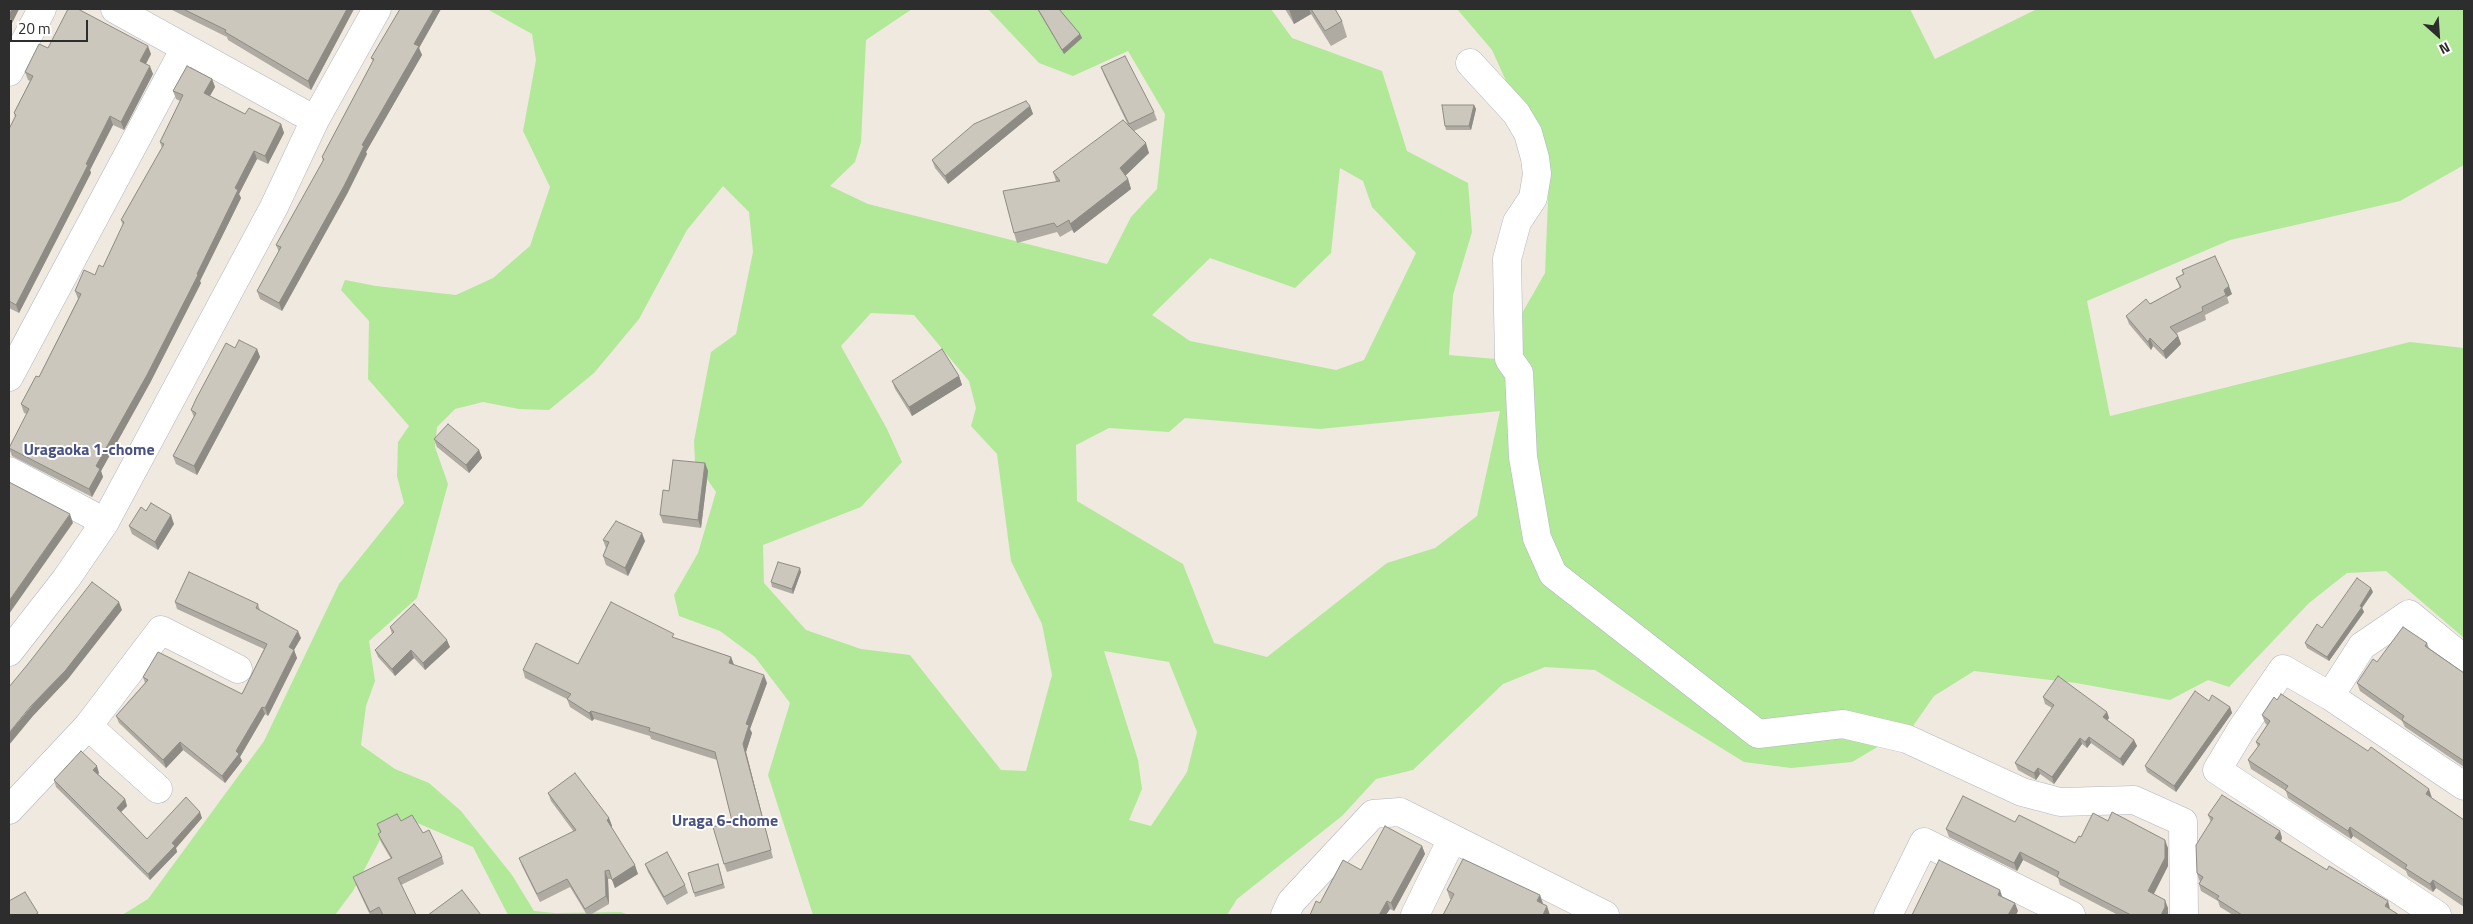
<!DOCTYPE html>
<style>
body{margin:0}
#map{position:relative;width:2473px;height:924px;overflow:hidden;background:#efe9df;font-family:"Titillium Web",sans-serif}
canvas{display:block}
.frame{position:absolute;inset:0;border:10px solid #2d2d2d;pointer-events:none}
.north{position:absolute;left:2413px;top:10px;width:50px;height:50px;-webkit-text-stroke:4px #fff;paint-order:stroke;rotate:154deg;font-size:14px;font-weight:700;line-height:20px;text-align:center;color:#2d2d2d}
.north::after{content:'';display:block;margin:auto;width:18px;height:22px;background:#2d2d2d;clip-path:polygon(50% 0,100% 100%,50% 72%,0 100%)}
.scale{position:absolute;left:10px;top:20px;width:78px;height:22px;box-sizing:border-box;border:2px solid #2d2d2d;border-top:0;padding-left:6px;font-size:15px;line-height:18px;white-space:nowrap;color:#2d2d2d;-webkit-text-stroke:4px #fff;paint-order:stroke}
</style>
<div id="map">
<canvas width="2473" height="924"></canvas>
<div class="frame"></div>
<div class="north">N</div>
<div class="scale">20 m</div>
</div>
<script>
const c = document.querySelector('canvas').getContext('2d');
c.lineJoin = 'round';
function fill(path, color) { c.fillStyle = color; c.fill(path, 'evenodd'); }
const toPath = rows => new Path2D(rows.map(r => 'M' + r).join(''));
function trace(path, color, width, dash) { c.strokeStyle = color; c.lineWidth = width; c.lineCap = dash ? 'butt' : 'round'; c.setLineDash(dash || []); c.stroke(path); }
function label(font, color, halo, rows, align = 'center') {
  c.font = font + ' "Titillium Web",sans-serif'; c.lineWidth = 4; c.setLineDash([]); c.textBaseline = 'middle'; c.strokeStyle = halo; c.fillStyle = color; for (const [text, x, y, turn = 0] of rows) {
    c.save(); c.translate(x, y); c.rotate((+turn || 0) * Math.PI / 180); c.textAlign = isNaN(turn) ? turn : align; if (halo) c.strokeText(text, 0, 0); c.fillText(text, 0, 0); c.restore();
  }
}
fill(toPath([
 [487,9,912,9,866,40,861,142,855,162,830,186,868,204,1107,264,1131,217,1157,189,1165,114,1128,51,1073,76,1039,63,988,9,1271,9,1292,38,1382,71,1407,151,1468,183,1472,232,1453,295,1449,355,1496,359,1545,273,1549,176,1492,50,1457,9,1910,9,1935,59,2037,9,2464,9,2464,165,2400,201,2230,240,2087,301,2110,416,2410,342,2464,348,2464,638,2386,571,2347,573,2309,603,2229,687,2208,680,2170,700,2076,683,1974,671,1934,696,1913,726,1852,762,1791,768,1744,762,1595,670,1545,667,1503,684,1413,770,1376,779,1342,816,1237,899,1227,915,813,915,768,775,790,703,755,657,720,631,679,616,674,595,698,553,716,492,695,462,694,441,711,352,736,334,753,252,749,212,723,186,687,230,639,319,594,373,549,410,519,409,483,402,455,409,437,427,435,447,448,484,417,598,369,641,375,681,366,706,361,745,395,769,429,783,461,811,512,875,534,911,555,913,621,912,629,915,508,915,473,847,415,822,383,834,353,891,335,915,122,915,148,899,264,741,339,584,404,503,397,476,398,442,409,426,368,379,369,321,341,290,345,280,376,286,456,295,493,278,530,246,550,187,523,131,536,60,532,34],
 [1340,168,1363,181,1372,207,1416,253,1364,360,1336,370,1190,341,1152,315,1210,258,1295,288,1331,253],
 [871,313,914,315,969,381,976,408,971,426,997,454,1011,561,1042,624,1052,675,1026,771,1001,770,910,655,861,649,806,630,764,583,763,545,861,507,902,462,887,429,841,346],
 [1500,411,1477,516,1435,548,1387,563,1267,657,1214,643,1183,564,1077,501,1076,445,1109,428,1169,432,1185,418,1320,429],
 [1104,651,1169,662,1197,732,1187,772,1151,826,1129,820,1142,789,1138,760]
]), '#b2e998');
const minor = toPath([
 [1470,63,1516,113,1528,133,1535,158,1537,174,1533,198,1517,222,1507,259,1509,359,1519,373,1523,457,1537,538,1553,574,1758,734,1843,724,1907,739,2022,792,2060,802,2134,800,2183,822,2184,915],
 [9,72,42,9],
 [315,120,377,9],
 [9,377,185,48],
 [9,471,105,522],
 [9,652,66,579,105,522,274,207,315,120,115,9],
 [2330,696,2362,646,2409,614,2464,659],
 [88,726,158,789],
 [9,810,88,726,161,630,238,669],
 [1285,915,1291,902,1373,814,1400,812,1605,915],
 [1415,915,1452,839],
 [1888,915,1924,842,2071,915],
 [2437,915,2217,770,2241,730,2283,669,2330,696,2464,786]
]);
trace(minor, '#b3b5c1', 29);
trace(minor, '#fff', 28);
fill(toPath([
 [9,9,19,9,12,23,9,21],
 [170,9,354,9,311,90,228,40,227,37],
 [441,9,419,48,422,55,366,152,367,154,347,194,282,311,260,299,257,291,279,252,276,245,323,162,322,157,373,61,371,58],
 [1037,9,1059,9,1080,34,1082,38,1064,54],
 [1285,9,1335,9,1342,21,1347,37,1331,46,1311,14,1294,24],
 [48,48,151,54,146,64,153,74,124,130,113,125,90,170,91,173,19,313,9,308,9,129,15,117,14,113,30,81,28,80,25,72],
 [1101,67,1154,112,1157,120,1134,131,1149,153,1125,176,1128,179,1131,189,1074,233,1072,230,1060,237,1057,232,1017,243,1014,233,1056,181,1053,172,1129,127,1104,75],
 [212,79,215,87,210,96,245,114,281,124,284,133,268,164,257,159,239,194,241,198,200,281,201,283,150,383,101,471,103,477,92,497,12,456,9,448,27,414,24,413,21,404,39,377,78,299,75,291,95,275,103,267,123,225,121,220,162,148,160,142,180,101,176,99,173,91],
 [1474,105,1476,109,1471,130,1446,130,1445,126],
 [1030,106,1033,114,948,184,935,168,932,160],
 [2182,270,2232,294,2227,297,2229,303,2205,315,2206,320,2177,333,2181,344,2166,359,2153,346,2151,350,2129,324,2126,316,2180,288,2176,278,2183,274],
 [235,348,257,349,260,357,197,475,176,464,173,456,194,417,191,410],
 [959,376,962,385,912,416,895,389,892,381],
 [434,439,479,450,482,458,469,473,437,447],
 [705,463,708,471,701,528,663,523,660,515,669,491],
 [146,511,174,524,158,550,132,534,129,526],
 [603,540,645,541,628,576,606,565,603,556,606,548],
 [801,572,793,594,772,587,771,582],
 [2373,592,2362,608,2364,612,2329,661,2307,648,2305,643,2322,628],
 [175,602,258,604,260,610,301,638,294,650,297,658,268,716,265,714,240,757,242,761,225,783,183,750,166,768,119,723,116,716,145,683,143,677,242,694,264,649,177,609],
 [390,627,450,647,425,670,414,658,395,676,378,657,375,650,392,634],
 [675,638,731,657,734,665,767,683,750,729,752,733,746,752,773,858,727,872,724,864,732,821,717,760,651,739,650,736,594,719,592,721,570,707,567,699,525,678,523,670,578,664],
 [2427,643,2429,648,2464,673,2464,767,2405,727,2402,721,2360,691,2357,683,2377,662],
 [2043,697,2107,712,2109,718,2107,720,2134,740,2137,746,2123,766,2091,743,2087,748,2082,744,2054,784,2040,774,2036,780,2018,770,2015,763,2052,708,2045,704],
 [2209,701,2230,707,2232,713,2176,792,2147,772,2145,766],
 [2262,715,2431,798,2464,820,2464,907,2436,888,2433,892,2408,876,2406,871,2353,836,2351,839,2288,798,2286,791,2251,769,2248,760,2258,747,2256,742,2267,725,2265,723],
 [99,773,98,774,125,799,127,806,121,812,147,839,202,818,176,848,177,852,150,880,56,787,54,780],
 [548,793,609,818,612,826,611,827,638,874,615,888,612,879,608,879,609,904,590,915,587,915,570,887,540,902,522,866,519,858,574,832,551,801],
 [2208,815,2280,831,2282,838,2281,842,2390,909,2399,915,2233,915,2220,907,2218,901,2201,891,2199,884,2200,881,2199,880,2197,873,2211,822],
 [401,821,423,833,442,857,444,864,401,885,416,915,370,915,356,885,353,877,391,859,381,842,378,834,380,833,377,824],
 [2108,821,2168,848,2168,866,2154,894,2168,908,2168,915,2118,915,2060,885,2058,878,2023,860,2017,871,1949,837,1946,829,2015,822,2075,843,2081,837],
 [1422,846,1425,854,1394,911,1390,909,1320,903],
 [645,864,685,885,688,893,667,905,648,872],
 [718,864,725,888,695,897,694,893],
 [1447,890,1540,895,1543,904,1550,915,1443,915,1451,899,1450,899]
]), '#afaba3');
fill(toPath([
 [12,9,19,9,12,23,9,15],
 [347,9,354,9,311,90,308,81],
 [434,9,441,9,419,48,422,55,366,152,367,154,347,194,282,311,279,303,414,44],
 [1289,9,1309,9,1311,14,1294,24],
 [1080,34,1082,38,1064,54,1062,50],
 [148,46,151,54,143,69,140,61],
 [150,66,153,74,124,130,121,122],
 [212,79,215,87,207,101,204,93],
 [1474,105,1476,109,1471,130,1469,126],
 [1030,106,1033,114,948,184,945,176],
 [110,116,113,125,90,170,91,173,19,313,16,305],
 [281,124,284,133,268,164,265,156],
 [1146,143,1149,153,1123,178,1120,168],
 [254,151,257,159,239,194,241,198,200,281,201,283,150,383,101,471,103,477,92,497,89,489,96,466,197,274,235,188],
 [1128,179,1131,189,1074,233,1070,224],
 [2229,286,2232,294,2227,297,2224,290],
 [2178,336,2181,344,2166,359,2163,351],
 [2150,338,2153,346,2151,350,2148,342],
 [257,349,260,357,197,475,194,466],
 [959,376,962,385,912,416,909,407],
 [479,450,482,458,469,473,466,465],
 [705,463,708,471,701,528,698,520],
 [70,514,73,523,9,614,9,601],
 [171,515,174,524,158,550,155,542],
 [642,533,645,541,628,576,625,568],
 [800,568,801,572,793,594,792,589],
 [2371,588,2373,592,2362,608,2364,612,2329,661,2327,657],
 [119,602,122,610,68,679,33,716,9,745,9,733],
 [298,631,301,638,291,655,289,647],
 [447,640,450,647,425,670,423,663],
 [294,650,297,658,268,716,265,708],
 [411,650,414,658,395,676,392,669],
 [731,657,734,665,729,663],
 [764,675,767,683,750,729,752,733,746,752,773,858,771,850,743,744,746,724],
 [262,707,265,714,240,757,242,761,225,783,222,776],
 [2230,707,2232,713,2176,792,2174,786],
 [591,711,594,719,592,721,589,713],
 [2107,712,2109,718,2105,723,2103,717],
 [2089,737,2091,743,2087,748,2085,742],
 [2080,738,2082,744,2054,784,2052,777],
 [2134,740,2137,746,2123,766,2120,759],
 [180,742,183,750,166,768,163,760],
 [97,766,99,773,96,777,93,770],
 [2038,768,2040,774,2036,780,2034,773],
 [2429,789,2432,798,2426,794],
 [125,799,127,806,119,814,117,808],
 [200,812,202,818,176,848,177,852,150,880,148,874,172,843],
 [609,818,612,826,610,828,607,820],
 [2350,827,2353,836,2351,839,2348,831],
 [2280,831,2282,838,2278,846,2275,838],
 [2165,840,2168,848,2168,866,2151,899,2148,891],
 [1422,846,1425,854,1394,911,1391,903],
 [2020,852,2023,860,2017,871,2014,863],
 [635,865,638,874,615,888,612,880],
 [605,871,608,879,609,904,606,896],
 [2433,880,2436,888,2433,892,2430,884],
 [2000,890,2003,899,1998,895],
 [1540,895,1543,904,1537,901],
 [2165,900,2168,908,2168,915,2161,915],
 [1387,901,1390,909,1386,915,1379,915],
 [2388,901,2390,909,2387,913,2385,906],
 [2015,903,2018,911,2016,915,2008,915],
 [1547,906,1550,915,1543,915]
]), '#8e8b84');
const building = toPath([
 [9,9,12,9,9,15,9,9],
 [68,9,78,9,148,46,140,61,150,66,121,122,110,116,86,164,88,165,16,305,9,301,9,129,16,115,14,113,33,76,25,72,39,44,48,48,68,9],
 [183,9,347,9,308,81,225,32,226,30,183,9],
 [400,9,434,9,414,44,419,46,362,145,364,146,344,186,279,303,257,291,281,247,276,245,324,159,322,157,374,59,371,58,400,9],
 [1038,9,1059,9,1080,34,1062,50,1038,9],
 [1311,9,1335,9,1342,21,1325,31,1311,9],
 [1125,56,1154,112,1129,124,1101,67,1125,56],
 [187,66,212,79,204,93,245,114,249,108,281,124,265,156,254,151,235,188,238,190,197,274,198,275,147,375,96,466,100,469,89,489,9,448,29,409,21,404,36,376,39,377,81,294,75,291,84,270,95,275,99,265,103,267,124,222,121,220,164,144,160,142,183,95,173,91,187,66],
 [1026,101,1030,106,945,176,932,160,974,124,1026,101],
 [1442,105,1474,105,1469,126,1445,126,1442,105],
 [1123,120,1146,143,1120,168,1128,179,1070,224,1069,220,1057,227,1054,223,1014,233,1003,191,1060,181,1053,172,1123,120],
 [2215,256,2229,286,2224,290,2226,295,2202,307,2203,311,2170,327,2178,336,2163,351,2150,338,2148,342,2126,316,2146,299,2150,304,2181,287,2176,278,2184,274,2182,270,2215,256],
 [239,340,257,349,194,466,173,456,196,413,191,410,196,399,226,343,235,348,239,340],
 [942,349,959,376,909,407,892,381,942,349],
 [448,424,479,450,466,465,434,439,448,424],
 [673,460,705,463,698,520,660,515,663,490,669,491,673,460],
 [9,482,70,514,9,601,9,482],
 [151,503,171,515,155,542,129,526,141,507,146,511,151,503],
 [616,521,642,533,625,568,603,556,609,542,603,540,616,521],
 [778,562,800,568,792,589,771,582,778,562],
 [189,572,258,604,256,608,298,631,289,647,294,650,265,708,262,707,236,751,239,754,222,776,180,742,163,760,116,716,148,680,143,677,158,652,242,694,267,644,175,602,189,572],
 [2357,578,2371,588,2360,606,2362,607,2327,657,2305,643,2317,624,2322,628,2357,578],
 [92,582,119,602,65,671,30,707,9,733,9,687,28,664,92,582],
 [611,602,674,634,672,637,731,657,729,663,764,675,746,724,749,725,743,744,771,850,724,864,713,827,732,821,715,752,649,731,650,728,591,711,589,713,567,699,571,694,523,670,536,643,578,664,611,602],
 [414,604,447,640,423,663,411,650,392,669,375,650,394,632,390,627,414,604],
 [2403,627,2427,643,2425,646,2464,673,2464,761,2402,720,2404,716,2357,683,2373,659,2377,662,2403,627],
 [2058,676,2107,712,2103,717,2134,740,2120,759,2089,737,2085,742,2080,738,2052,777,2038,768,2034,773,2015,763,2054,705,2043,697,2058,676],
 [2195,691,2209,701,2212,695,2230,707,2174,786,2145,766,2195,691],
 [2281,694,2368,751,2371,747,2429,789,2426,794,2464,820,2464,900,2433,880,2430,884,2405,868,2407,865,2350,827,2348,831,2285,790,2288,786,2248,760,2260,744,2256,742,2270,721,2262,715,2274,697,2277,700,2281,694],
 [81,751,97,766,93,770,125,799,117,808,147,839,186,797,200,812,172,843,175,846,148,874,54,780,81,751],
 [575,773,609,818,607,820,635,865,612,880,609,870,605,871,606,896,585,909,567,879,537,894,519,858,576,830,548,793,575,773],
 [2222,795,2280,831,2275,838,2327,870,2329,866,2388,901,2385,906,2399,915,2242,915,2217,899,2219,896,2199,884,2203,877,2197,873,2196,845,2213,818,2208,815,2222,795],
 [1963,796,2015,822,2019,815,2075,843,2079,836,2081,837,2093,813,2108,821,2112,812,2165,840,2165,858,2148,891,2165,900,2165,907,2161,915,2131,915,2057,877,2059,872,2020,852,2014,863,1946,829,1963,796],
 [397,814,401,821,412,815,423,833,429,830,442,857,398,878,416,915,383,915,379,907,370,912,353,877,392,858,378,834,381,832,377,824,397,814],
 [1385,826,1422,846,1391,903,1387,901,1379,915,1310,915,1316,901,1320,903,1343,860,1361,870,1385,826],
 [667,852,685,885,664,897,645,864,667,852],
 [1463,859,1540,895,1537,901,1547,906,1543,915,1443,915,1454,894,1447,890,1463,859],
 [1939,860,2000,890,1998,895,2015,903,2008,915,1912,915,1939,860],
 [718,864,723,884,694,893,688,873,718,864],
 [462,890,481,915,428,915,462,890],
 [25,892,38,913,35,915,9,915,9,901,25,892]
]);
fill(building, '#cbc7bd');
trace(building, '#8e8b84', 1);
label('bold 16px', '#495282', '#fff', [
 ["Uragaoka 1-chome",89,451],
 ["Uraga 6-chome",725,822]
]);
</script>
